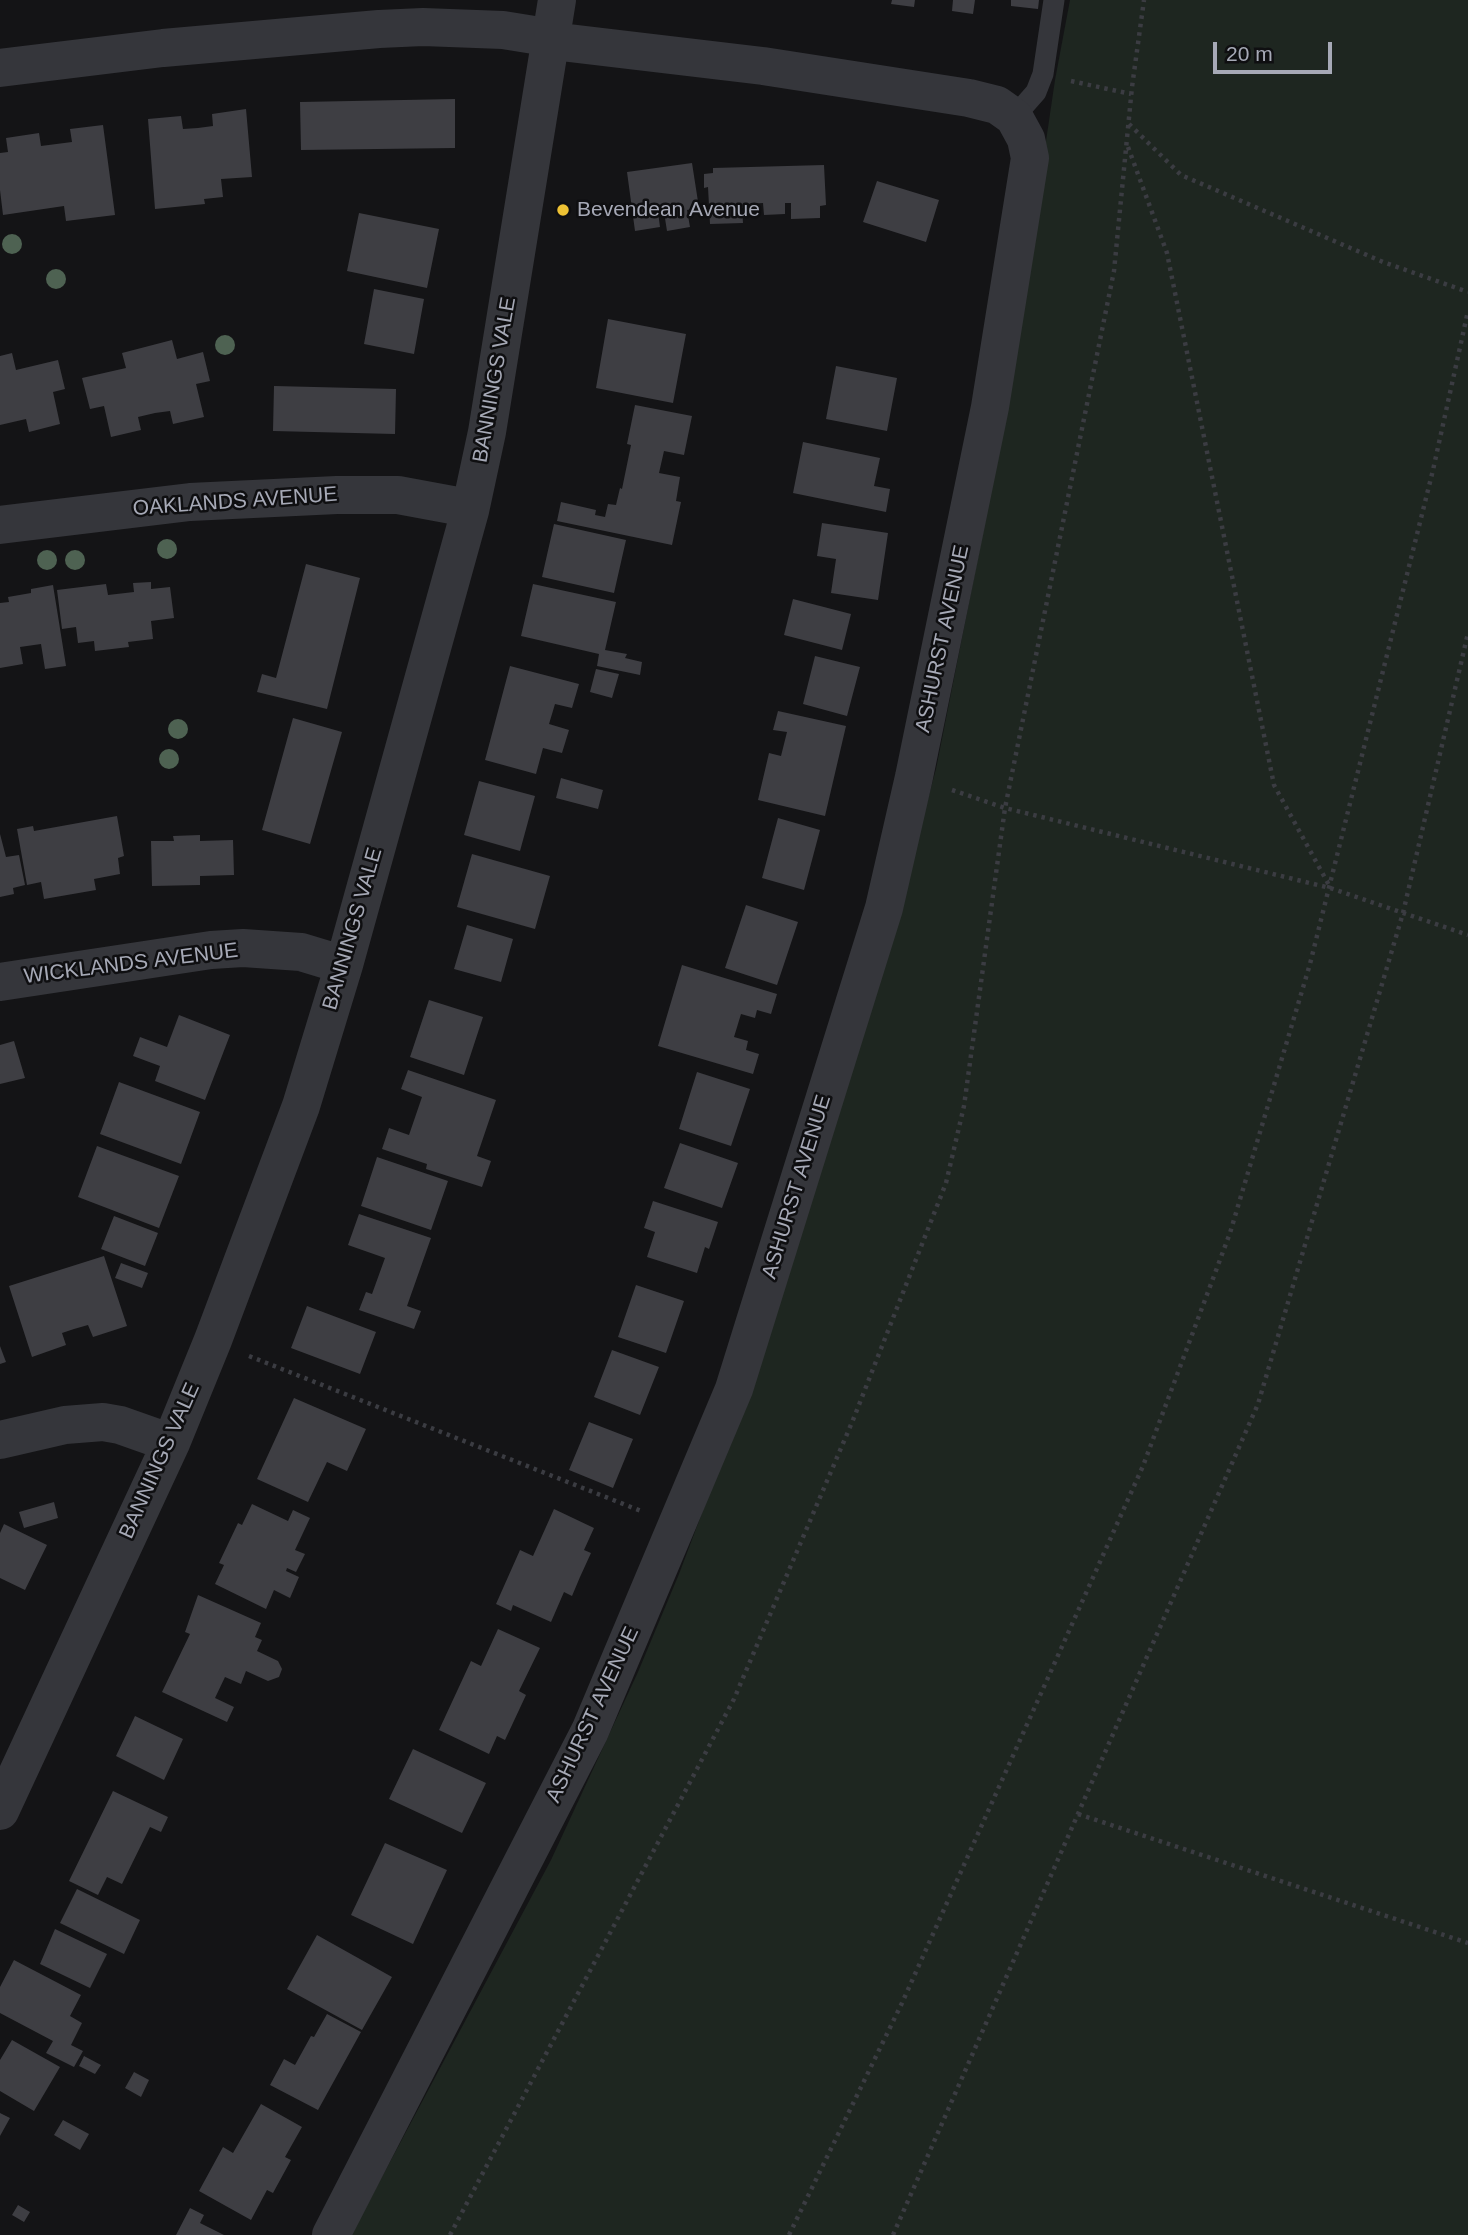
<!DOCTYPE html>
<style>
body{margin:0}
#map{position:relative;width:1468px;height:2235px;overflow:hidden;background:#141416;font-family:Arial,sans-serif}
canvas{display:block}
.scale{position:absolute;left:1213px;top:42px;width:119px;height:32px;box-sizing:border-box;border:4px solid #a6a9b6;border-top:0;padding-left:9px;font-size:21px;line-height:24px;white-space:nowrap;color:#a6a9b6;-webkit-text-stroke:5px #0f0f11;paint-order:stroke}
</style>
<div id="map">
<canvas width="1468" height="2235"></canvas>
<div class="scale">20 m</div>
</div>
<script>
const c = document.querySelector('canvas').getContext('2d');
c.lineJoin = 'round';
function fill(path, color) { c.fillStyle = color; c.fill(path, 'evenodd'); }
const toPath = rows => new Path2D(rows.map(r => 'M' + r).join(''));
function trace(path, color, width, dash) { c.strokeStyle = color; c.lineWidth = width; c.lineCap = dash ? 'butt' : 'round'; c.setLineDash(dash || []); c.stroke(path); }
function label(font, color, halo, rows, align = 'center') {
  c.font = font + ' Arial,sans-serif'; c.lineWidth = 5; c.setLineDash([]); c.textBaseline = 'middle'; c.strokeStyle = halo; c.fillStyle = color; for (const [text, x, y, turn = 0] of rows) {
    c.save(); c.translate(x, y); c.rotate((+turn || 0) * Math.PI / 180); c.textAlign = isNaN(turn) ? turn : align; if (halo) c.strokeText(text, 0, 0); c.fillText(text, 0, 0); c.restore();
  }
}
fill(toPath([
 [1070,0,1468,0,1468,2235,351,2235,551,1860,638,1672,679,1574,716,1476,893,929,936,769,1004,426,1055,80]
]), '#1e2620');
fill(toPath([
 [892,0,915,0,914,7,891,4],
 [953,0,975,0,973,14,952,11],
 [1011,0,1039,0,1038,9,1011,6],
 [455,99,455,148,301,150,300,102],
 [246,109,252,177,221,179,223,197,204,199,205,204,155,209,148,119,181,116,183,129,198,128,213,126,212,114],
 [103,125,115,215,66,221,64,206,3,215,0,190,0,153,8,152,6,138,39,133,41,146,72,142,70,129],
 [692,163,699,208,687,210,690,227,667,231,664,212,658,212,660,227,635,231,627,172],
 [824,165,826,205,820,206,820,218,791,219,791,203,785,203,785,214,764,215,763,203,747,204,748,208,742,208,743,223,710,224,708,187,704,188,704,174,713,173,713,168],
 [877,181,939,200,926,242,863,222],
 [359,213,439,229,427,288,347,271],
 [374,289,424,299,414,354,364,344],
 [608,319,686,334,673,403,596,388],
 [172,340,177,359,203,352,210,381,196,384,204,417,173,424,170,411,155,413,138,417,141,430,111,437,104,406,90,409,82,378,126,368,122,353],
 [12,353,16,370,58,360,65,389,53,392,60,424,29,432,26,419,0,425,0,356],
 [836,366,897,378,887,431,826,419],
 [274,386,396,389,395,434,273,431],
 [635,405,692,416,684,455,664,451,659,473,680,477,676,501,681,502,672,545,557,521,561,502,596,510,595,515,605,517,608,504,616,505,620,488,622,489,631,445,627,444],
 [803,442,880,458,874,486,890,489,886,512,793,493],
 [822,523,888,533,878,600,831,593,836,559,817,556],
 [554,524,626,540,614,593,542,577],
 [306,564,360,578,327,709,257,692,262,674,276,678],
 [151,582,151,589,170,587,174,618,151,621,153,639,128,642,129,647,95,651,94,641,78,643,76,627,62,629,57,590,106,584,108,595,134,592,133,583],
 [533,584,616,602,605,650,627,654,625,658,642,662,640,675,597,666,599,654,521,636],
 [53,585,66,666,45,669,41,644,20,647,23,664,0,668,0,603,9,602,8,597,31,593,31,589],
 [793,599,851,614,842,650,784,635],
 [815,656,860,667,847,716,803,704],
 [510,666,579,684,572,708,555,704,549,724,569,730,562,753,543,748,536,774,485,760],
 [596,669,619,674,612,698,590,692],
 [778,711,846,726,825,816,758,800,769,753,781,756,787,732,773,730],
 [293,718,342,732,310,844,262,830],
 [561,778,603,790,598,809,556,798],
 [479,781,535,796,520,851,464,835],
 [117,816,124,856,118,858,120,874,94,879,96,890,44,899,41,882,27,885,17,829,33,826,34,831],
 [778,818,820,830,804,890,762,878],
 [0,834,6,857,19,855,25,885,13,888,14,894,0,897],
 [200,835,200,841,233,840,234,875,200,876,200,885,152,886,151,841,174,841,173,836],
 [472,854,550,876,535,929,457,907],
 [746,905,798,922,777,985,725,968],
 [467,925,513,939,501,982,454,969],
 [682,965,777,994,771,1014,757,1010,755,1018,741,1014,734,1037,748,1041,746,1050,759,1054,753,1074,658,1046],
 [429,1000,483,1017,464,1075,410,1057],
 [179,1015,230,1035,205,1100,155,1081,160,1066,133,1056,140,1037,167,1047],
 [14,1041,25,1078,0,1084,0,1045],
 [408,1070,496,1100,477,1156,491,1161,482,1187,426,1169,427,1164,382,1149,389,1128,409,1135,422,1097,401,1089],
 [697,1072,750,1089,731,1146,679,1129],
 [119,1082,200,1112,181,1164,100,1134],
 [680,1143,738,1163,722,1208,664,1188],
 [97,1146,179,1176,159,1228,78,1197],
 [377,1157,448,1181,431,1230,361,1206],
 [653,1201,718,1222,709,1249,705,1247,697,1273,647,1257,655,1232,644,1228],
 [359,1214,431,1238,407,1306,421,1311,414,1329,359,1310,366,1292,372,1294,385,1258,348,1245],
 [114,1216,158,1233,145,1266,101,1249],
 [104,1256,127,1326,93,1337,88,1325,74,1329,62,1333,66,1345,32,1357,9,1286],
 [121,1263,148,1273,142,1288,115,1278],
 [636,1285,684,1301,666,1353,618,1337],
 [307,1306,376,1332,360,1374,291,1348],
 [0,1346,6,1362,0,1364],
 [612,1350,659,1367,640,1415,594,1397],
 [294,1398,366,1429,347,1471,327,1462,308,1502,257,1479],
 [589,1422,633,1439,613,1488,569,1470],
 [54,1502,58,1518,24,1528,19,1512],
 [252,1504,288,1521,293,1510,310,1518,295,1550,305,1554,296,1572,287,1568,286,1571,299,1577,290,1598,274,1590,266,1609,215,1584,224,1565,219,1563,238,1523,242,1525],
 [554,1509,594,1528,584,1550,591,1553,580,1577,572,1596,564,1592,551,1622,513,1605,511,1611,496,1604,520,1550,533,1556],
 [4,1524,47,1545,25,1590,0,1578,0,1533],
 [198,1595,261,1623,255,1637,262,1640,257,1651,278,1661,282,1669,279,1677,268,1681,246,1671,241,1684,225,1677,215,1698,234,1707,227,1722,162,1692,190,1634,185,1632],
 [498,1629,540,1648,519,1691,526,1695,505,1740,497,1736,489,1754,439,1730,471,1661,481,1666],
 [135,1716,183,1739,164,1780,116,1756],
 [413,1749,486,1783,462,1833,389,1799],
 [113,1791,168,1817,161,1832,150,1827,122,1884,107,1877,98,1895,69,1881],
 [385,1843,447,1870,413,1944,351,1915],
 [77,1889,140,1920,124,1954,60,1923],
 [55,1929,107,1954,90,1988,40,1964],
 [317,1935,392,1977,362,2030,287,1989],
 [14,1960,81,1995,70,2016,82,2023,71,2045,83,2051,74,2067,46,2053,53,2041,0,2013,0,1987],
 [327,2014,361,2032,318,2110,270,2085,284,2059,295,2065,311,2036,314,2037],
 [12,2040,60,2067,34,2111,0,2091,0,2060],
 [84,2056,101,2065,95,2074,79,2066],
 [134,2072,149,2080,141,2097,125,2088],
 [261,2104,302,2127,285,2157,291,2160,273,2193,267,2190,251,2220,199,2191,223,2147,233,2153],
 [0,2113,10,2118,0,2136],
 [63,2120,89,2134,80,2150,54,2135],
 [18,2205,30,2212,24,2222,12,2215],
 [190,2208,204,2215,200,2223,224,2235,176,2235]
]), '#3e3e43');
trace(toPath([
 [1071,81,1131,94],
 [1129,124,1181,175,1383,262,1468,292],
 [1128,147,1167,253,1274,785,1330,887],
 [952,790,1005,808,1330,888,1468,935],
 [249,1356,641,1511],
 [1078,1814,1468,1943],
 [450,2235,734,1699,853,1420,946,1183,964,1106,1005,808,1114,271,1132,87,1144,0],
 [789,2235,902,2003,1143,1466,1230,1233,1310,964,1433,470,1468,311],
 [893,2235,1258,1404,1403,913,1468,633]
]), '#3b3c42', 4.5, [3.5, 5]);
trace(toPath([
 [1014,117,1036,92,1043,74,1054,0]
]), '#35363b', 21);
trace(toPath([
 [0,68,163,48,379,29,423,27,503,30,534,35,569,43,763,66,969,98,997,105,1014,117,1026,139,1030,158,990,407,914,777,884,908,734,1389,590,1731,331,2235],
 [0,525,190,502,337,495,398,495,452,505,470,511],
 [0,982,211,950,243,948,301,952,344,965],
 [0,1440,65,1425,103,1422,120,1425,171,1443],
 [0,1811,171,1443,213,1340,301,1106,344,965,470,511,487,432,557,0]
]), '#35363b', 38);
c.fillStyle = '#4e6252';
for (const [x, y] of [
 [12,244],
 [56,279],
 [225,345],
 [167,549],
 [47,560],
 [75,560],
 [178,729],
 [169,759]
]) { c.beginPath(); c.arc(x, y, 10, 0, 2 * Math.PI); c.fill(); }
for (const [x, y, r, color] of [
 [563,210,7,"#eec234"]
]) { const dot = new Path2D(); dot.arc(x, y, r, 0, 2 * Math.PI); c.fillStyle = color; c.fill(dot); trace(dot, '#0f0f11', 2.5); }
label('21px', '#a6a9b6', '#0f0f11', [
 ["Bevendean Avenue",577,210]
], 'left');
label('21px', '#a6a9b6', '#0f0f11', [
 ["BANNINGS VALE",495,380,-80],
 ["OAKLANDS AVENUE",235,502,-4],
 ["ASHURST AVENUE",943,639,-78],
 ["BANNINGS VALE",353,929,-74],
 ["WICKLANDS AVENUE",131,964,-7],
 ["ASHURST AVENUE",797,1187,-73],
 ["BANNINGS VALE",160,1461,-66],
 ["ASHURST AVENUE",593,1715,-65]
]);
</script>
